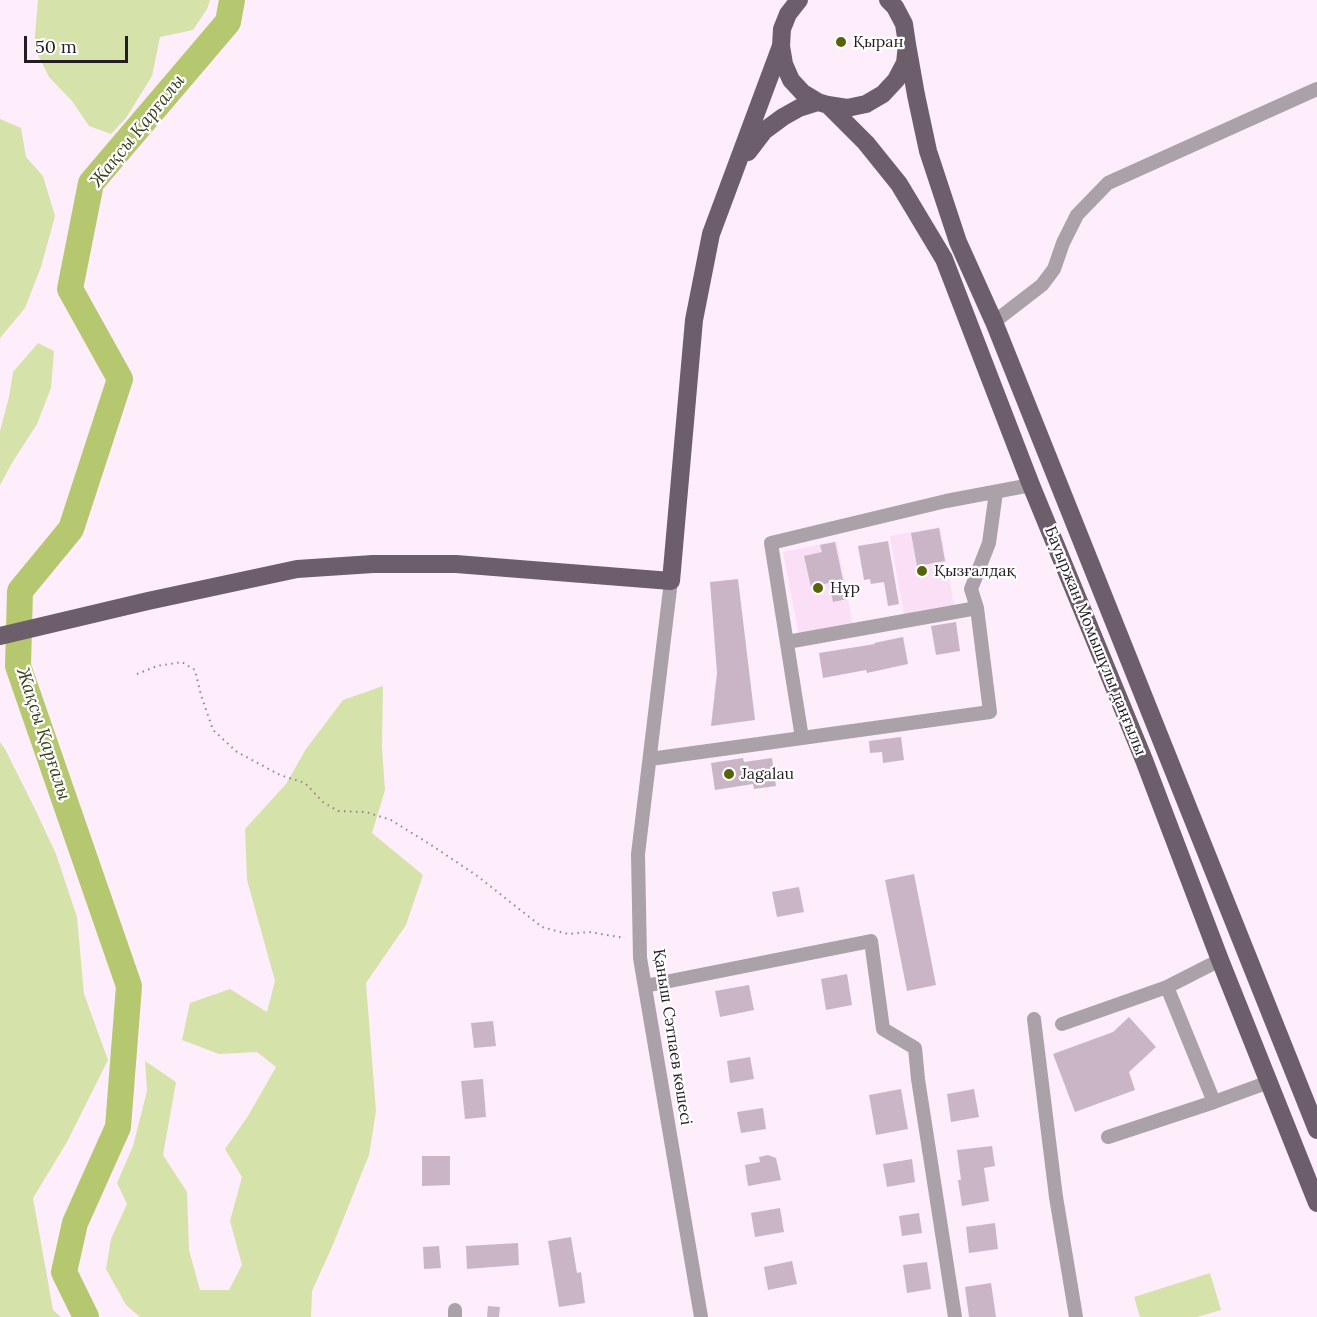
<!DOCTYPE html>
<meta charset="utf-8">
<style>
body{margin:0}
#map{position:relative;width:1317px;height:1317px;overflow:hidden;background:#feeefc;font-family:Lora,serif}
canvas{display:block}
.scale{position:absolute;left:24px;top:36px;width:104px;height:27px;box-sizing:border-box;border:3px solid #241d23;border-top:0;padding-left:8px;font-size:18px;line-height:21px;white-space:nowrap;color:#241d23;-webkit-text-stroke:4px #fff;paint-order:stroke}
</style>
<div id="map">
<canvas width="1317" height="1317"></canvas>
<div class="scale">50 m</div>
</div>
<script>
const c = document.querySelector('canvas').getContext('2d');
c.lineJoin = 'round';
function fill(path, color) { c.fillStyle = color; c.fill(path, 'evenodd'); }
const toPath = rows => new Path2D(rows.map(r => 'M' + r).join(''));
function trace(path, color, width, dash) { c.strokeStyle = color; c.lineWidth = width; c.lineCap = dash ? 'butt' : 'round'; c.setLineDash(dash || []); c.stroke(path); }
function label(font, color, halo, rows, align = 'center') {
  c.font = font + ' Lora,serif'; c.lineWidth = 4.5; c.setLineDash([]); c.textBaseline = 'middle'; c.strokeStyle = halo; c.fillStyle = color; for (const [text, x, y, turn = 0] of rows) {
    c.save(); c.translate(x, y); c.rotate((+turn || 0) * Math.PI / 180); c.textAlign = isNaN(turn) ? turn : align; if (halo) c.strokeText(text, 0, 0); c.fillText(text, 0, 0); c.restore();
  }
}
fill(toPath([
 [940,527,954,606,904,615,890,536],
 [837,541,853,625,799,635,783,552]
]), '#fadff6');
fill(toPath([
 [38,0,210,0,207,9,193,30,160,37,152,76,126,118,111,134,89,126,72,101,49,77,34,47],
 [0,119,21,128,26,157,43,176,55,216,41,267,25,308,0,338],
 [38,343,54,351,51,388,37,424,12,463,0,485,0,431,9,397,13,372],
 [383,686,382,748,385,790,372,833,423,875,406,925,366,983,376,1111,369,1155,332,1247,312,1291,311,1317,140,1317,126,1305,106,1269,111,1239,127,1204,117,1183,133,1146,147,1091,145,1061,176,1082,163,1155,187,1192,189,1250,200,1290,229,1290,242,1265,230,1221,242,1177,225,1149,248,1116,276,1067,257,1052,219,1054,182,1040,190,1003,230,989,267,1012,275,981,247,880,245,829,286,784,306,749,343,700],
 [0,742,5,749,34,807,56,854,77,917,84,994,108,1060,67,1142,33,1198,53,1310,61,1317,0,1317],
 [1210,1273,1221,1310,1197,1317,1140,1317,1134,1297]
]), '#d5e2aa');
trace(toPath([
 [86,1317,64,1272,75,1223,118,1127,129,986,18,666,20,591,71,529,120,379,70,289,91,183,228,22,232,0]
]), '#b5c86f', 26);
fill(toPath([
 [939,528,945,561,917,566,911,533],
 [888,541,899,604,888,606,884,582,871,584,870,579,864,580,858,546],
 [835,542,847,599,833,602,829,583,811,587,804,556,822,552,820,545],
 [738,579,755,720,711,726,717,673,710,582],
 [956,622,960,651,936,655,931,626],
 [903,637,908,664,867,673,866,670,823,678,819,653,875,644,874,643],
 [901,737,904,760,883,763,882,752,870,753,869,741],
 [743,758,744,762,772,758,776,786,754,789,753,784,715,790,711,763],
 [914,874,936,985,907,991,885,880],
 [799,887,804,912,777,917,772,892],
 [847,974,852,1005,826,1010,821,979],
 [749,985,754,1010,720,1017,715,991],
 [1129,1017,1156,1047,1129,1072,1135,1090,1075,1112,1053,1054,1113,1032],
 [493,1021,496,1046,474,1048,471,1023],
 [750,1057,754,1079,730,1083,727,1061],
 [483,1079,486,1117,465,1119,461,1081],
 [901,1089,908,1129,876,1135,869,1095],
 [974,1089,979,1117,951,1122,947,1094],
 [763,1108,766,1129,741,1133,737,1112],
 [992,1146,995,1166,984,1168,989,1201,962,1206,958,1180,961,1180,957,1150],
 [768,1155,776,1158,781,1180,748,1186,745,1165,760,1162,759,1157],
 [422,1156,450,1156,450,1185,422,1186],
 [912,1159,915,1182,887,1187,883,1164],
 [780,1208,784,1232,755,1237,751,1213],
 [919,1213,922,1233,902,1236,899,1216],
 [995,1223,998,1249,969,1253,966,1227],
 [571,1237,577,1273,581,1272,585,1303,559,1307,548,1241],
 [518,1243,519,1265,467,1269,466,1246],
 [439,1246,441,1268,424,1269,423,1247],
 [792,1261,797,1284,768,1290,764,1267],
 [927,1262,931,1289,907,1293,903,1265],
 [991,1283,996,1317,969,1317,965,1287],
 [488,1306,500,1307,499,1317,487,1317]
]), '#c9b5c6');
trace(toPath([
 [137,674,157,666,182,662,195,670,201,695,213,730,237,752,280,775,305,783,323,802,338,811,366,812,391,820,428,843,476,875,542,927,568,934,589,932,625,938]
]), '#8f848e', 2, [1.5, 4.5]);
trace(toPath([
 [994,322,1042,285,1054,269,1063,243,1077,215,1108,183,1317,89],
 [671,581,638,854,640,958,701,1317],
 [787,642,977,608],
 [802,738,771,543,946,501,1031,485],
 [650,759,990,712,977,608,971,589,989,543,996,492],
 [645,986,871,941,883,1029,915,1048,918,1079,955,1317],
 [1167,987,1220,960],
 [1034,1019,1056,1197,1076,1317],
 [1062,1024,1167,987,1214,1102],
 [1108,1137,1214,1102,1269,1082],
 [455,1310,455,1317]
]), '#aaa1a9', 14);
trace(toPath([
 [799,0,788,14,782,29,781,46,784,64,791,80,803,93,818,102,828,105,847,108,866,104,883,94,896,80,905,63,907,44,904,24,895,7,888,0],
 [907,44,916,95,928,151,958,242,994,322,1317,1130],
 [828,105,866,143,899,184,944,259,1031,485,1144,760,1220,960,1317,1203],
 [748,152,764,131,783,117,799,108,818,102],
 [0,636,148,601,297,569,373,564,456,564,671,581,694,320,711,234,781,46]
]), '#6d5e6b', 18);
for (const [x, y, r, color] of [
 [841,42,6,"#566407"],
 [922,571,6,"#566407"],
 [818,588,6,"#566407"],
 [729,774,6,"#566407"]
]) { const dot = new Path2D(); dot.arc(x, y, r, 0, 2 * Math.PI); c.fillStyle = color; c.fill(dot); trace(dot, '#fff', 2); }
label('16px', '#241d23', '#fff', [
 ["Қыран",853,42],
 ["Қызғалдақ",934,571],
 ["Нұр",830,588],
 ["Jagalau",741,774]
], 'left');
label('16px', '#241d23', '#fff', [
 ["Бауыржан Момышұлы даңғылы",1095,641,68],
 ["Қаныш Сәтпаев көшесі",672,1037,81]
]);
label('italic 18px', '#38401a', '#fff', [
 ["Жақсы Қарғалы",138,131,-51],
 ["Жақсы Қарғалы",43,734,72]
]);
</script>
